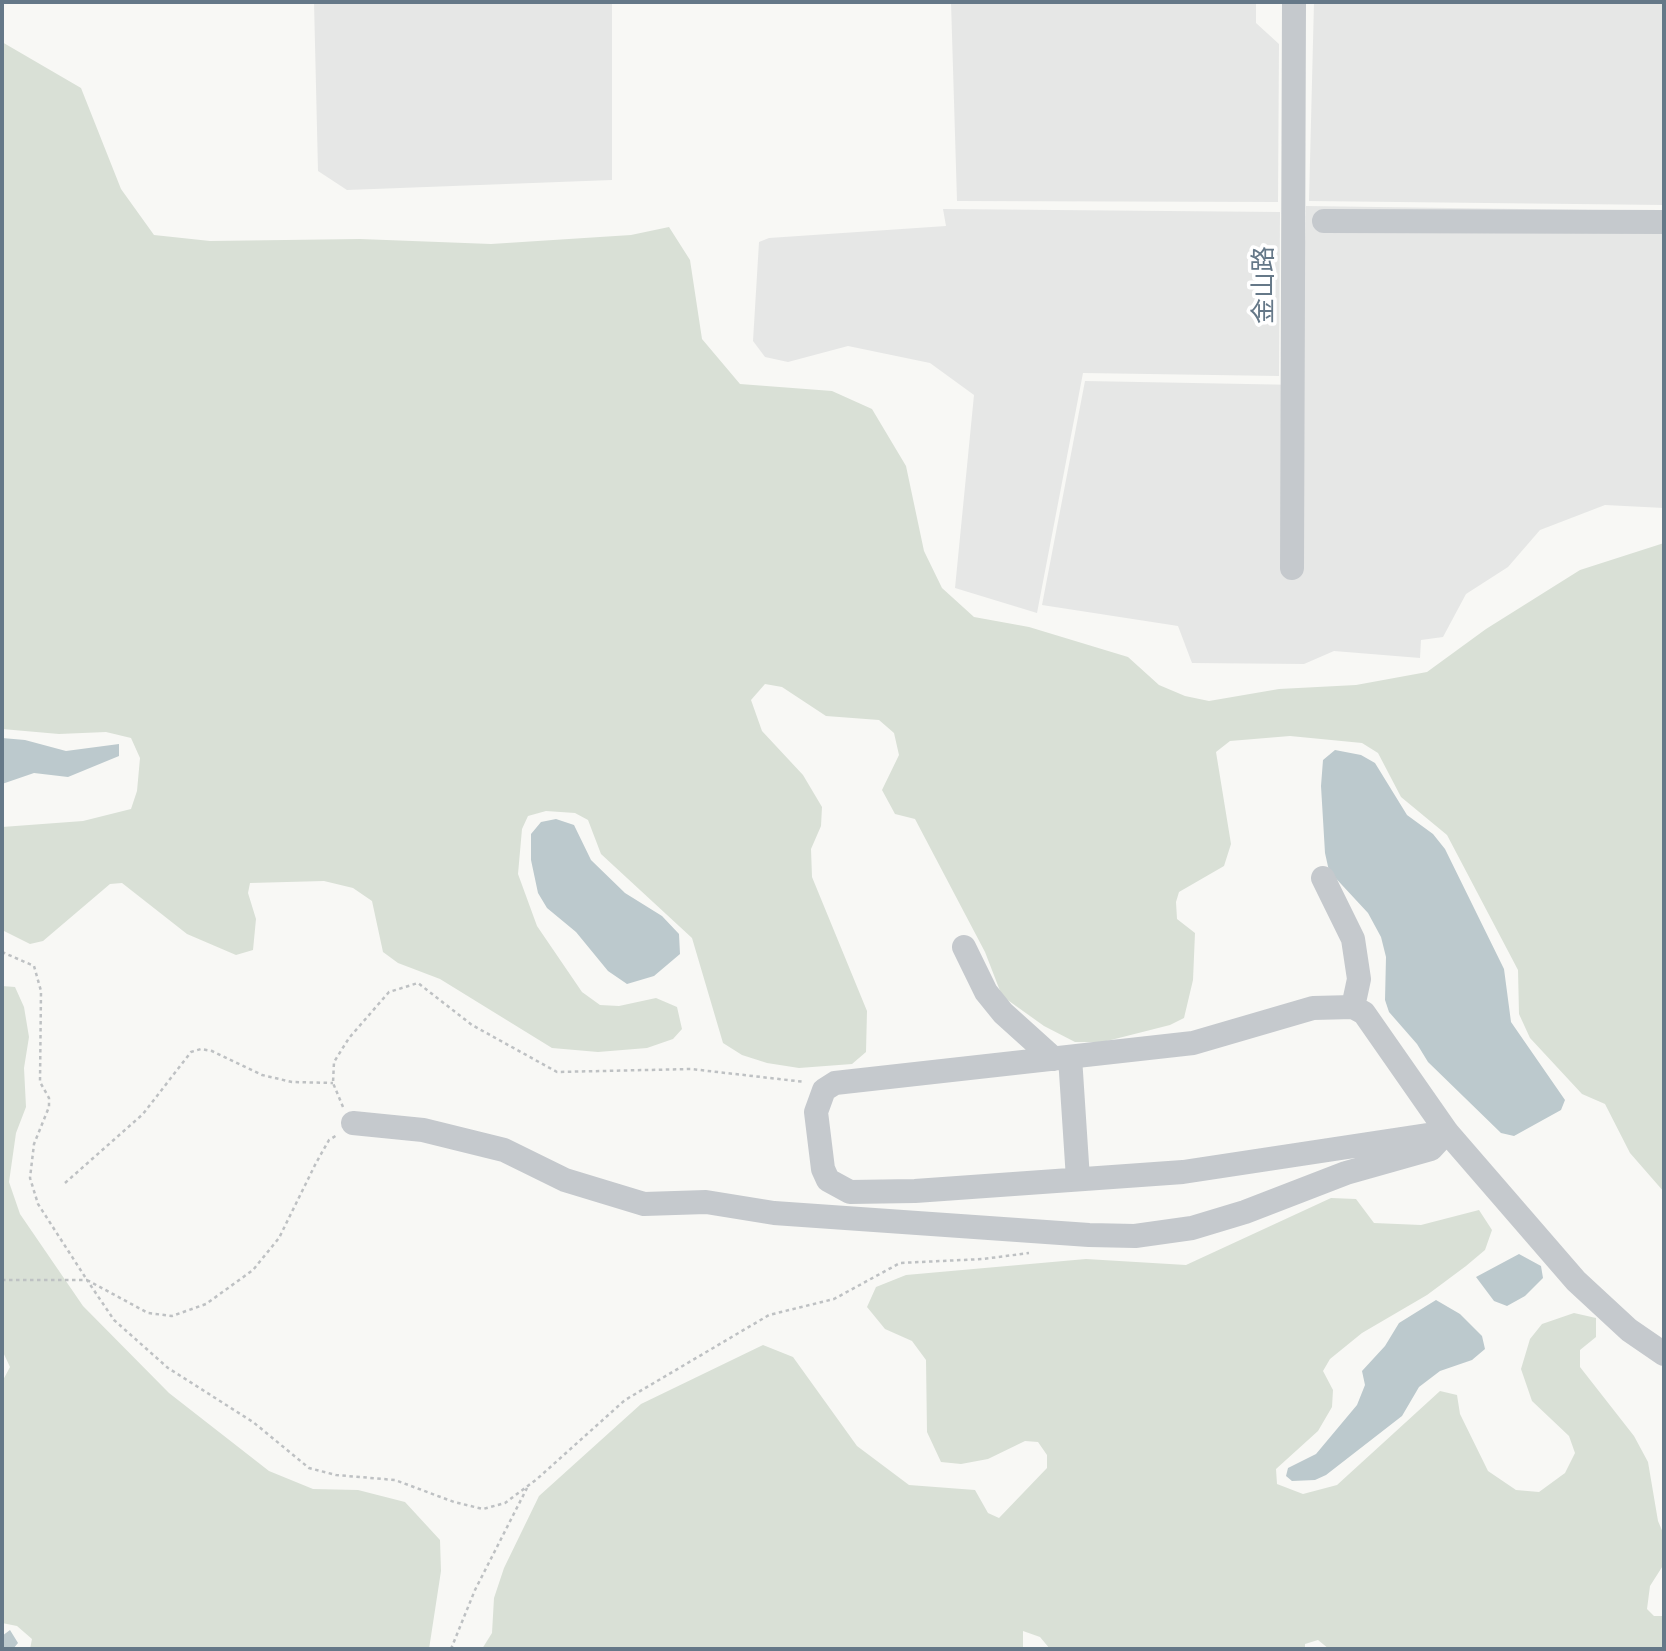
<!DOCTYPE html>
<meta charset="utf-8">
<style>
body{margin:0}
#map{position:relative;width:1666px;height:1651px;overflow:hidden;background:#f8f8f5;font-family:"Exo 2",sans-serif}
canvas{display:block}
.frame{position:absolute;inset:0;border:4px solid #657888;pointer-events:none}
</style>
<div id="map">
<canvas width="1666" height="1651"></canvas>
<div class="frame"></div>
</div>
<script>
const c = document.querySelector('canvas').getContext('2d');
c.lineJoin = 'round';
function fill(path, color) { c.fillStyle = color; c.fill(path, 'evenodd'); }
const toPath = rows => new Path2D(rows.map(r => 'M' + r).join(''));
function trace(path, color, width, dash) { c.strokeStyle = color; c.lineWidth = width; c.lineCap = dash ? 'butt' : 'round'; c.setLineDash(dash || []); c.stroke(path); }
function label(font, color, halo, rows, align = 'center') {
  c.font = font + ' "Exo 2","Noto Sans SC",sans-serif'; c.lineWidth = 7; c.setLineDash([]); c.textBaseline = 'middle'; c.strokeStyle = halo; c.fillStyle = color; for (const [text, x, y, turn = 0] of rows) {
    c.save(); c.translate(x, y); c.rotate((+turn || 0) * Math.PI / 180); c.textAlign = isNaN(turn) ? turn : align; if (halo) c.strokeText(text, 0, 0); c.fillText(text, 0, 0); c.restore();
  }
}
fill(toPath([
 [314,2,612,2,612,180,347,190,318,171],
 [951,2,1256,2,1256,23,1279,44,1278,202,957,201],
 [1314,2,1664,2,1664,205,1309,201],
 [1306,206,1664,211,1664,508,1605,505,1540,530,1508,567,1466,594,1443,637,1421,640,1420,658,1334,651,1304,664,1192,663,1178,626,1042,605,1085,381,1301,385],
 [943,209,1280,212,1279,376,1083,373,1037,613,955,588,974,395,930,363,848,346,788,362,765,357,753,341,759,242,769,238,946,226]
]), '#e6e7e6');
fill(toPath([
 [2,42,81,88,121,189,154,235,210,241,360,239,491,244,631,235,669,227,690,260,702,339,740,384,832,391,872,409,906,466,924,551,942,588,974,617,1029,627,1128,657,1159,685,1185,696,1209,701,1279,689,1356,685,1427,672,1486,629,1580,570,1664,543,1664,1192,1630,1153,1605,1104,1582,1094,1530,1038,1519,1014,1518,970,1447,835,1401,797,1378,753,1362,743,1290,736,1230,741,1216,752,1231,844,1224,866,1179,892,1176,902,1177,919,1195,933,1193,980,1184,1018,1170,1025,1103,1042,1075,1042,1044,1026,1002,996,985,952,915,819,895,814,882,790,899,755,894,733,879,720,826,716,782,687,765,684,751,700,762,731,803,775,822,807,821,826,811,849,812,877,867,1011,866,1052,852,1064,799,1068,767,1063,742,1055,723,1043,692,938,601,854,588,820,575,813,546,811,528,816,522,829,518,874,537,926,582,992,600,1005,619,1006,656,998,677,1007,682,1029,673,1039,647,1048,598,1052,552,1048,440,979,398,963,383,952,372,901,353,888,324,881,250,883,248,893,256,919,253,950,236,955,187,934,122,883,110,884,43,941,30,944,2,930,2,827,83,821,131,809,137,791,140,758,131,738,106,732,59,734,2,729],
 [2,986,15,987,24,1007,29,1037,24,1068,26,1107,16,1133,9,1182,20,1214,83,1306,169,1393,269,1471,313,1489,358,1490,405,1502,440,1540,441,1571,429,1649,30,1649,32,1639,17,1626,2,1623,2,1382,10,1367,2,1350],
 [1331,1198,1356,1199,1374,1223,1421,1225,1479,1210,1492,1230,1485,1250,1466,1266,1427,1295,1362,1333,1330,1359,1323,1371,1333,1390,1332,1407,1318,1431,1276,1469,1277,1484,1303,1494,1337,1485,1440,1391,1457,1395,1460,1414,1488,1471,1516,1490,1539,1492,1565,1473,1575,1453,1569,1436,1532,1401,1521,1369,1530,1339,1542,1324,1574,1313,1596,1318,1596,1337,1580,1350,1580,1367,1634,1436,1648,1462,1658,1521,1664,1535,1664,1564,1650,1586,1647,1609,1654,1616,1664,1616,1664,1649,1329,1649,1318,1640,1305,1644,1305,1649,1050,1649,1040,1637,1023,1631,1023,1649,482,1649,492,1633,494,1598,504,1568,539,1496,641,1404,763,1345,793,1357,857,1446,909,1485,975,1490,988,1513,999,1518,1047,1468,1047,1455,1038,1442,1025,1441,988,1459,961,1464,941,1462,927,1432,926,1360,912,1341,885,1329,867,1307,876,1287,906,1275,1086,1259,1186,1265]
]), '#d9e0d6');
fill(toPath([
 [2,738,25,740,66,751,119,744,119,756,68,777,34,773,2,784],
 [1335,750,1361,755,1375,763,1407,815,1433,834,1445,849,1504,969,1511,1022,1565,1100,1561,1110,1514,1136,1501,1133,1428,1062,1417,1044,1389,1012,1385,1000,1386,957,1381,937,1368,913,1329,871,1325,853,1321,786,1323,760],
 [556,819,574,825,591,860,625,893,662,916,679,934,680,954,654,976,627,984,608,971,576,932,547,908,538,893,531,860,531,834,541,822],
 [1519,1254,1541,1266,1543,1278,1525,1296,1507,1306,1494,1301,1476,1277],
 [1436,1300,1460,1314,1482,1336,1485,1349,1472,1360,1440,1371,1419,1387,1402,1416,1326,1475,1315,1480,1292,1481,1286,1476,1288,1468,1316,1454,1357,1405,1365,1385,1362,1371,1385,1346,1399,1323],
 [10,1630,18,1643,13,1649,2,1649,2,1636]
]), '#bcc9cd');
trace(toPath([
 [2,952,34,966,41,991,40,1082,49,1098,49,1107,34,1144,30,1178,38,1204,87,1280,148,1313,172,1316,206,1304,253,1270,279,1238,316,1163,329,1140,337,1135],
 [343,1107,333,1083,334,1062,349,1038,389,992,418,983,472,1025,557,1072,691,1069,805,1082],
 [65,1183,143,1114,191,1052,201,1049,212,1051,262,1075,292,1082,333,1083],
 [2,1280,87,1280,114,1320,168,1368,253,1422,309,1468,336,1475,395,1480,454,1502,483,1509,505,1503,537,1479,625,1400,769,1315,834,1299,900,1263,983,1259,1029,1253],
 [451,1649,475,1590,527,1488]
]), '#bec1c3', 2.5, [3.5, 3.5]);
trace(toPath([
 [1324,221,1664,222],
 [1292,568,1294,2],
 [1323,878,1353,939,1359,979,1353,1007],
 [964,947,986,992,1003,1013,1054,1059],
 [1070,1057,1078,1179],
 [353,1123,423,1130,504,1150,565,1180,644,1204,706,1202,774,1213,1089,1235,1135,1236,1192,1228,1245,1212,1346,1173,1431,1149,1442,1137],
 [1447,1132,1183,1172,915,1191,850,1192,828,1180,823,1169,816,1112,824,1090,835,1083,1193,1043,1313,1008,1353,1007,1364,1013,1447,1132,1576,1281,1629,1330,1664,1354]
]), '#c5c9cd', 24);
label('26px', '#657888', '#fff', [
 ["金山路",1263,285,-90]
]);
</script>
